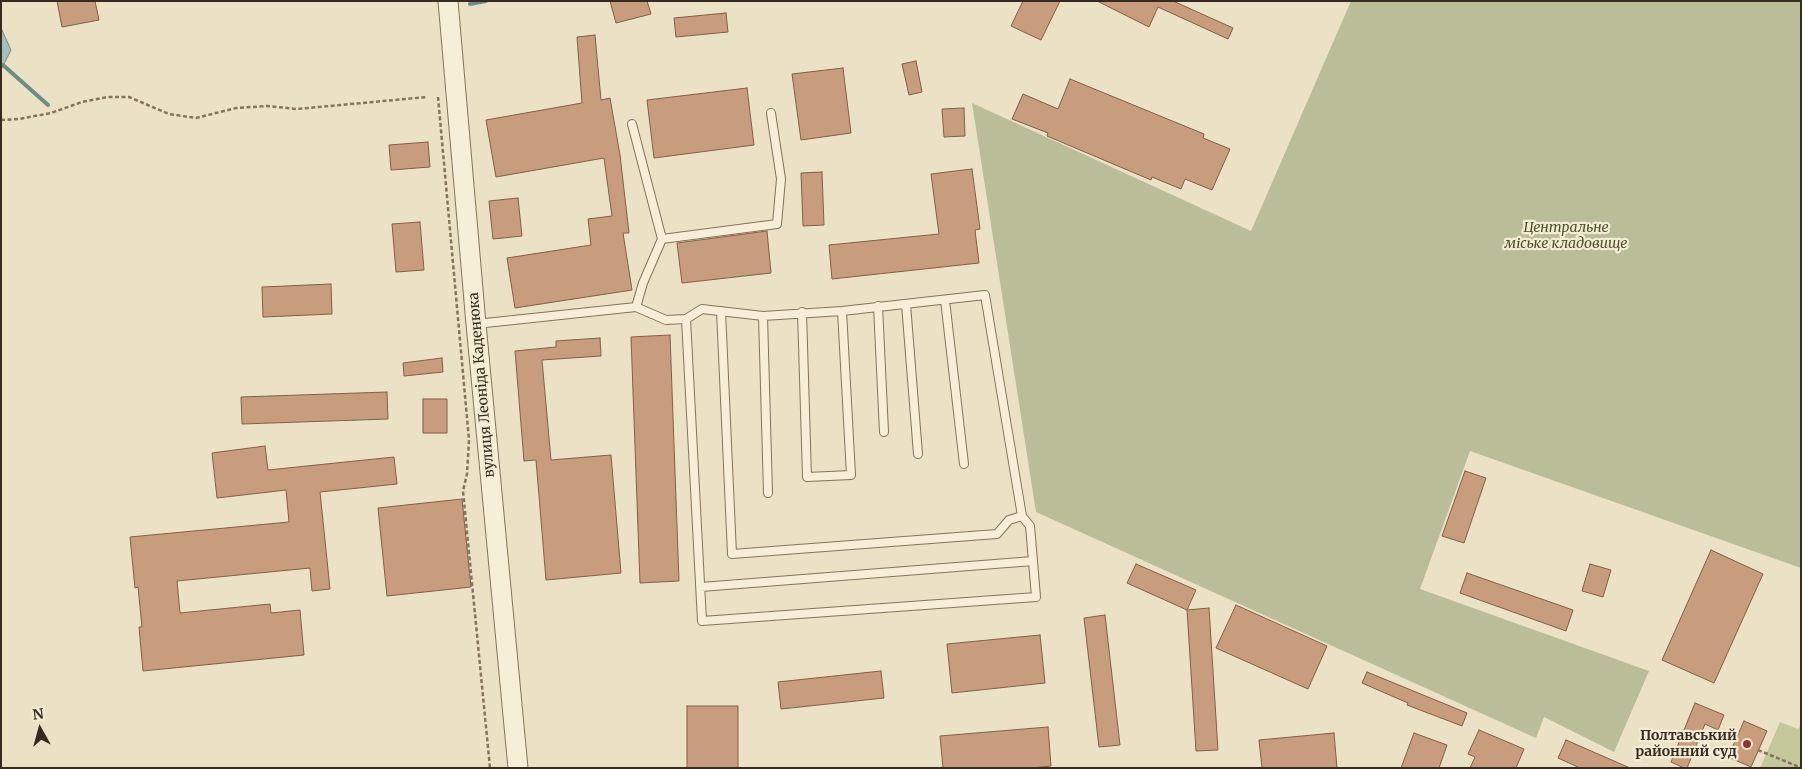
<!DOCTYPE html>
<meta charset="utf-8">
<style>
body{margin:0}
#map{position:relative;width:1802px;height:769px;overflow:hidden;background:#ebe1c5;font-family:Merriweather,serif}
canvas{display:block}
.frame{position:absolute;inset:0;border:2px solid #362b1f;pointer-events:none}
.north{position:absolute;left:15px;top:704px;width:50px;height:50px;-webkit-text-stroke:4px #f3ebd4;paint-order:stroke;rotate:353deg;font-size:14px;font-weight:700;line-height:20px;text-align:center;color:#362b1f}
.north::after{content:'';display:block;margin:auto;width:18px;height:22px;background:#362b1f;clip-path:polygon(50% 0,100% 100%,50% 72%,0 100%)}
</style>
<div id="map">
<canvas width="1802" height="769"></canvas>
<div class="frame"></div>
<div class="north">N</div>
</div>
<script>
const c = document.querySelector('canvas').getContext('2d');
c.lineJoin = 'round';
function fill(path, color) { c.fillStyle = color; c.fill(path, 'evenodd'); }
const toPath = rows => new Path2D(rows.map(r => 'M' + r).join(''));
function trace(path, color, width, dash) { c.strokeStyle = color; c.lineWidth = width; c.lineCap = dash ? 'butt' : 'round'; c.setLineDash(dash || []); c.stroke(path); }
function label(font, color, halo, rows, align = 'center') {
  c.font = font + ' Merriweather,serif'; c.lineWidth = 4.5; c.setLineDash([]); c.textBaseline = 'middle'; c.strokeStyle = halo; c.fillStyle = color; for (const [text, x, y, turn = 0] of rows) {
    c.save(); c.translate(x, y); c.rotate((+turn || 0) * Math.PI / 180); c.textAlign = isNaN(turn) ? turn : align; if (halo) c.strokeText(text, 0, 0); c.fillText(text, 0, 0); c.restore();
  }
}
fill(toPath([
 [1780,722,1798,729,1801,724,1801,768,1760,768]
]), '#c3c99a');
fill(toPath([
 [1351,1,1801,1,1801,568,1470,451,1420,589,1649,671,1614,752,1544,717,1536,738,1036,512,972,103,1251,231]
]), '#b9be98');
const water = toPath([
 [1,28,11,50,1,70,1,28]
]);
fill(water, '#a7bfb8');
trace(water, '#6e8d86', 1);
trace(toPath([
 [470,4,486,1],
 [3,65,48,105]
]), '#6e8d86', 4);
const building = toPath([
 [57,1,95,1,99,20,62,27,57,1],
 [610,1,647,1,651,14,616,23,610,1],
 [1023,1,1060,1,1041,40,1011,26,1023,1],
 [1097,1,1173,1,1233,28,1228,39,1158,7,1149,27,1097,1],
 [726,13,728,32,676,37,674,18,726,13],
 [595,35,601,100,610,98,620,155,629,233,623,233,632,290,515,308,507,258,591,245,588,219,612,216,604,158,496,177,486,120,582,103,577,37,595,35],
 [916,61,922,92,909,95,902,64,916,61],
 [843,68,851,133,801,140,792,74,843,68],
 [1070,79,1204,134,1203,138,1230,149,1212,190,1185,179,1181,189,1152,177,1151,180,1047,136,1048,133,1012,119,1023,94,1058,109,1070,79],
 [747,88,754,145,654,158,647,100,747,88],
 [964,108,965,136,944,137,942,109,964,108],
 [428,142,430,167,391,170,389,145,428,142],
 [972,169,980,229,975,230,979,263,832,279,829,245,939,234,931,174,972,169],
 [822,172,824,225,803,226,801,173,822,172],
 [518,198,522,236,493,239,489,201,518,198],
 [420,222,424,270,396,272,392,224,420,222],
 [767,231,771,273,682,283,677,243,767,231],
 [331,284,332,314,263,317,262,287,331,284],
 [670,335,679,581,640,583,631,337,670,335],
 [600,338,601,356,542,360,551,460,611,455,621,573,546,580,536,460,524,461,515,351,556,347,556,341,600,338],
 [442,358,443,372,404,376,403,363,442,358],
 [387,392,388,419,242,424,241,397,387,392],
 [423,399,447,399,447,433,423,433,423,399],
 [265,446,268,470,394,457,397,484,320,492,330,589,312,591,310,568,177,581,180,613,270,604,271,613,300,610,304,655,143,671,139,627,142,627,138,587,135,588,130,537,289,522,286,490,217,498,212,453,265,446],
 [1465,471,1486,478,1464,543,1442,536,1465,471],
 [462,499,471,587,387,596,378,508,462,499],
 [1711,550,1763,574,1714,683,1662,660,1711,550],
 [1136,564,1196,590,1187,610,1127,583,1136,564],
 [1590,564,1611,570,1603,597,1582,591,1590,564],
 [1467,573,1573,610,1566,631,1460,593,1467,573],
 [1236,605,1327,646,1308,689,1216,648,1236,605],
 [1209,608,1218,750,1196,751,1187,610,1209,608],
 [1105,615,1120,745,1099,747,1084,618,1105,615],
 [1040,635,1045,683,952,693,947,644,1040,635],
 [881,671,884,698,781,709,778,682,881,671],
 [1367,672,1467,713,1462,726,1407,705,1408,703,1362,683,1367,672],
 [1695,703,1724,715,1718,730,1705,724,1687,768,1684,768,1671,762,1695,703],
 [687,706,738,706,738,768,687,768,687,706],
 [1744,721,1767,731,1751,767,1728,757,1744,721],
 [1048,727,1051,766,1032,768,943,768,940,736,1048,727],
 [1479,730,1524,749,1516,768,1470,768,1475,757,1468,754,1479,730],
 [1334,733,1337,768,1262,768,1259,740,1334,733],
 [1414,733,1447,745,1439,768,1401,768,1414,733],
 [1566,740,1630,768,1580,768,1558,758,1566,740]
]);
fill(building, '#c79d7d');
trace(building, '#835e44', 1);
const service = toPath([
 [632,124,662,239,643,283,636,307],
 [662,239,777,224,781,179,771,113],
 [945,300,964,464],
 [906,304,918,454],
 [878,306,884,432],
 [721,311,732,554,997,534,1009,520,1022,516],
 [802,312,807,477,851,475,842,311],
 [763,316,768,493],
 [476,324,636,307,666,320,686,319,702,309,763,316,842,311,985,295,1022,516,1030,526,1036,597,702,621,686,319],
 [701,587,1033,561]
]);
const tertiary = toPath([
 [448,1,476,324,518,768]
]);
trace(service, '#85735c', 10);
trace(tertiary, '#85735c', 21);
trace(toPath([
 [438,97,469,440,467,474,463,491,490,768],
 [1,120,19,119,51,113,82,102,107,97,129,97,169,114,196,118,236,108,267,106,297,109,427,97],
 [1758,750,1799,767]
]), '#85735c', 2.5, [4, 2.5]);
trace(service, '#f7eed8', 8);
trace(tertiary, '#f7eed8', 19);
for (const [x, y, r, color] of [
 [1747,744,5,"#913130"]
]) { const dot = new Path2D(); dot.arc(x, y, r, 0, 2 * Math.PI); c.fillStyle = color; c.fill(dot); trace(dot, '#f3ebd4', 2); }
label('italic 14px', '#465227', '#f3ebd4', [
 ["Центральне",1566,228],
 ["міське кладовище",1566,244]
]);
label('14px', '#362b1f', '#f3ebd4', [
 ["вулиця Леоніда Каденюка",482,385,-95]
]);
label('bold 14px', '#362b1f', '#f3ebd4', [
 ["Полтавський",1737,736],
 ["районний суд",1737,752]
], 'right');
</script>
